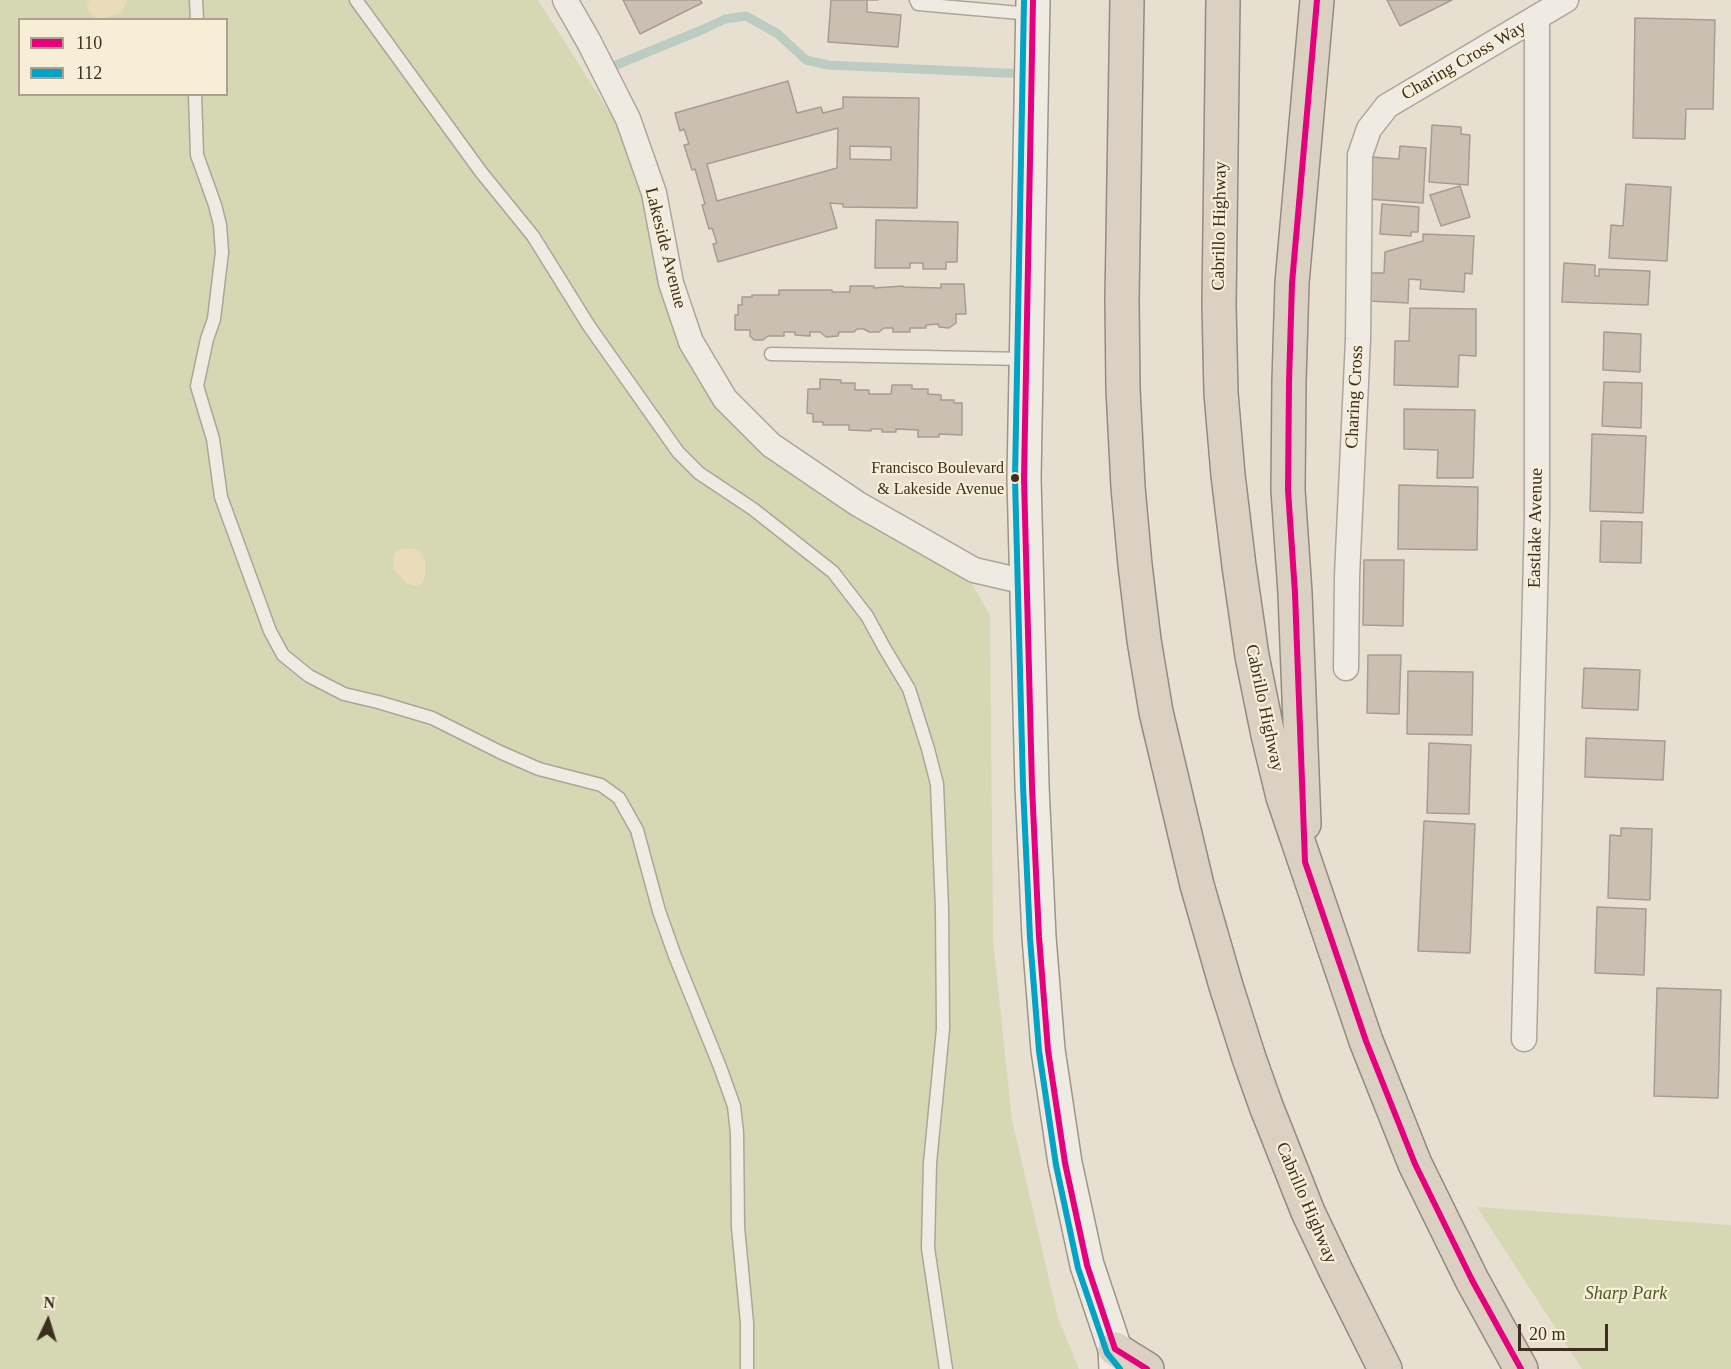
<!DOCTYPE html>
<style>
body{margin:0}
#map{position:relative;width:1731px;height:1369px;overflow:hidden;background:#e7e0d1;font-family:"Times New Roman",serif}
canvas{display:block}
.legend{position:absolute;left:18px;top:18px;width:210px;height:78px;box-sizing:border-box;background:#f7eed8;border:2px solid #ada18e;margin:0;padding:8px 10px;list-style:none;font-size:18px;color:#3d2e20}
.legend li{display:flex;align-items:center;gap:12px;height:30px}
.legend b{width:30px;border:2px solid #ada18e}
.north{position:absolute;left:18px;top:1291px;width:60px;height:60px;-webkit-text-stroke:4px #f7eed8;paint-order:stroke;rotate:4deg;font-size:16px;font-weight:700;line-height:24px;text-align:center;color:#3d2e20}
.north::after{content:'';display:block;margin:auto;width:21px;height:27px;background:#3d2e20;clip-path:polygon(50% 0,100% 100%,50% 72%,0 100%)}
.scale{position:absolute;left:1518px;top:1324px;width:90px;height:27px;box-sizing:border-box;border:3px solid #3d2e20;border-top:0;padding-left:8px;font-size:18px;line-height:21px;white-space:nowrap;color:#3d2e20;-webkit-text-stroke:4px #f7eed8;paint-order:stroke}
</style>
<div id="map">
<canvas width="1731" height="1369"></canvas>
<ul class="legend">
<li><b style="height:8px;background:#e5007d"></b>110</li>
<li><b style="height:8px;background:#03a3c5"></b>112</li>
</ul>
<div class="north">N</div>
<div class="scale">20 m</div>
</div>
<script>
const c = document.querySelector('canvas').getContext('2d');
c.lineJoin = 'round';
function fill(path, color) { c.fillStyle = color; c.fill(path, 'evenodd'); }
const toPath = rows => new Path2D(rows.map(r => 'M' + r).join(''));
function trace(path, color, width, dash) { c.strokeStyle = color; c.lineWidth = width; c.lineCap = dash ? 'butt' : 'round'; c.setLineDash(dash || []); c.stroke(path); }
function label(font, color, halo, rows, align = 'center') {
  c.font = font + ' "Times New Roman",serif'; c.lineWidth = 4.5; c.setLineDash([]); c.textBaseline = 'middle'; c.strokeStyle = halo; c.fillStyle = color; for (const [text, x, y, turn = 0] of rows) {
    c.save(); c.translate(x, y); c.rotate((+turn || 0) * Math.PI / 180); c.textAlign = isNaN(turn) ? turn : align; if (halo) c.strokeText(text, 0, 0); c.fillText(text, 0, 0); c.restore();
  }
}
fill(toPath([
 [0,0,538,0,617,124,643,196,681,346,852,513,970,581,990,615,993,940,1012,1120,1058,1318,1079,1369,0,1369],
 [20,20,226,20,226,94,20,94],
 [1477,1207,1731,1225,1731,1369,1582,1369]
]), '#d6d7b3');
fill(toPath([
 [90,0,127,0,123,10,118,14,100,19,94,17,88,11,87,4],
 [403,548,415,549,420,552,425,559,425,576,422,583,417,587,406,583,394,570,393,557,396,552]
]), '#eadcb9');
trace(toPath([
 [604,70,704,29,725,19,746,16,778,34,806,60,828,65,1026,74]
]), '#bcccc2', 9);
const building = toPath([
 [623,0,700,0,702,3,640,34,623,0],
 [831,0,878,0,867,0,867,12,901,15,898,47,828,42,831,0],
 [1387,0,1452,0,1400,26,1387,0],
 [1635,18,1715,20,1713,109,1686,109,1685,139,1633,138,1635,18],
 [788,81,797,113,821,107,823,113,843,108,843,97,919,98,917,208,843,207,843,204,830,203,837,228,718,262,713,244,717,243,712,228,709,229,702,205,705,204,695,169,692,170,684,145,689,144,684,129,680,131,675,113,788,81],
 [838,128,837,168,717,201,707,164,838,128],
 [850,146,891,147,891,160,850,159,850,146],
 [1432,125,1461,127,1461,134,1470,135,1468,185,1429,182,1432,125],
 [1400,146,1426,148,1423,203,1368,199,1371,157,1399,159,1400,146],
 [1626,184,1671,187,1667,261,1609,258,1611,225,1623,226,1626,184],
 [1460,186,1470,217,1441,226,1430,195,1460,186],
 [1382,204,1419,207,1418,232,1411,232,1411,236,1380,234,1382,204],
 [876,220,958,222,957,262,946,262,946,269,923,269,923,263,910,263,910,268,875,268,876,220],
 [1423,234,1474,236,1472,274,1465,273,1464,292,1420,289,1421,280,1409,279,1408,303,1369,301,1370,273,1384,273,1385,252,1423,241,1423,234],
 [1564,263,1595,265,1595,276,1599,276,1599,269,1650,271,1648,305,1562,302,1564,263],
 [941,284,964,284,966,314,956,314,956,323,949,328,939,327,938,324,926,325,926,328,910,328,910,332,893,332,893,328,884,328,879,332,869,332,864,329,857,329,854,332,839,332,838,336,826,337,820,332,810,332,810,336,795,335,795,332,784,332,784,336,768,336,763,340,754,340,750,336,750,330,735,330,735,315,738,315,738,305,742,305,742,297,752,297,752,295,779,295,779,290,832,290,832,292,850,292,850,286,874,286,874,288,903,286,903,287,941,288,941,284],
 [1410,308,1476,309,1476,356,1459,355,1458,387,1394,385,1395,341,1409,341,1410,308],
 [1604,332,1641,334,1640,372,1603,370,1604,332],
 [820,379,841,380,841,383,855,383,855,390,869,390,869,394,891,394,892,385,912,385,912,389,928,389,928,394,941,395,941,400,954,400,954,403,962,403,962,435,939,434,939,437,918,437,918,430,896,429,896,432,882,432,882,429,871,429,871,431,849,430,849,425,823,425,823,422,813,422,813,414,807,413,808,389,820,389,820,379],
 [1604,382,1642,383,1641,428,1602,426,1604,382],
 [1404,409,1475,410,1473,478,1437,478,1438,450,1404,449,1404,409],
 [1592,434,1646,436,1643,513,1590,511,1592,434],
 [1399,485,1478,487,1477,550,1398,549,1399,485],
 [1601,521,1642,522,1641,563,1600,562,1601,521],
 [1364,560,1404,560,1403,626,1363,625,1364,560],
 [1368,655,1401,655,1399,714,1367,713,1368,655],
 [1584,668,1640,670,1638,710,1582,708,1584,668],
 [1408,671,1473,672,1472,735,1407,734,1408,671],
 [1586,738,1665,741,1663,780,1585,777,1586,738],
 [1429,743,1471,745,1469,814,1427,813,1429,743],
 [1424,821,1475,824,1470,953,1418,951,1424,821],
 [1621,828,1652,829,1650,900,1608,898,1610,835,1621,836,1621,828],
 [1597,907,1646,909,1644,975,1595,973,1597,907],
 [1657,988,1721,990,1718,1098,1654,1096,1657,988]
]);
fill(building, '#cbbfb2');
trace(building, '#a89c90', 1.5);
const lane = toPath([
 [196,0,197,20],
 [356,0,481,172,533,236,589,326,678,452,699,473,753,509,833,572,867,616,885,649,909,689,928,749,937,784,942,909,943,1029,930,1163,928,1248,946,1369],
 [916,0,918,4,1031,14],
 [195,94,197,155,215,205,220,225,222,252,214,319,207,339,197,386,213,439,221,497,270,631,283,655,309,676,344,694,378,702,432,718,502,753,539,769,601,785,619,798,637,830,659,911,675,956,720,1067,734,1106,737,1133,738,1227,747,1323,747,1369],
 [771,354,1025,359]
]);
const street = toPath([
 [565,0,589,42,628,119,654,193,671,283,691,342,725,399,771,445,858,504,974,570,1026,582],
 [1346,668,1347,576,1358,339,1360,155,1369,129,1387,106,1566,0],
 [1524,1039,1537,515,1537,18]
]);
const secondary = toPath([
 [1033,0,1024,478,1032,786,1039,937,1048,1050,1065,1163,1087,1265,1115,1349,1116,1369]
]);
const highway = toPath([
 [1127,0,1122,300,1123,389,1128,487,1135,565,1144,640,1156,712,1197,885,1226,986,1249,1058,1266,1106,1308,1212,1336,1271,1385,1369],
 [1223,0,1219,305,1221,393,1228,475,1239,566,1252,656,1268,735,1283,797,1366,1041,1415,1164,1472,1280,1521,1369],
 [1304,824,1295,593,1288,490,1289,382,1292,283,1317,0],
 [1115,1349,1147,1369]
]);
trace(lane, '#ada599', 15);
trace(street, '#ada599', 27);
trace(secondary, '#9c958a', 36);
trace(highway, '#928b80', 36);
trace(lane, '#efebe3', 12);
trace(street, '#efebe3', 24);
trace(secondary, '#efebe3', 33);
trace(highway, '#dad1c2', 33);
trace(toPath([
 [1033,0,1024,478,1032,786,1039,937,1048,1050,1065,1163,1087,1265,1115,1349,1147,1369],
 [1317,0,1292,283,1289,382,1288,490,1295,593,1305,862,1366,1041,1415,1164,1472,1280,1521,1369]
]), '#e5007d', 6);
trace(toPath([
 [1024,0,1015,478,1023,786,1030,938,1039,1051,1056,1165,1078,1268,1107,1353,1120,1369]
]), '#03a3c5', 6);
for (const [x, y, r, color] of [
 [1015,478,5,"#3d2e20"]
]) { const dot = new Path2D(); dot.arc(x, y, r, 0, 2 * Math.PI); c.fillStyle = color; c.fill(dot); trace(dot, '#f7eed8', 2); }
label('16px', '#3d2e20', '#f7eed8', [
 ["Francisco Boulevard",1004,469],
 ["& Lakeside Avenue",1004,490]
], 'right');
label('18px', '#3d2e20', '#f7eed8', [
 ["Charing Cross Way",1464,61,-30],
 ["Cabrillo Highway",1220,226,-89],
 ["Lakeside Avenue",665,248,76],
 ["Charing Cross",1355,397,-87],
 ["Eastlake Avenue",1536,528,-89],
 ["Cabrillo Highway",1264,708,78],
 ["Cabrillo Highway",1306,1203,67]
]);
label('italic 18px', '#4d5a26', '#f7eed8', [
 ["Sharp Park",1626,1294]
]);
</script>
